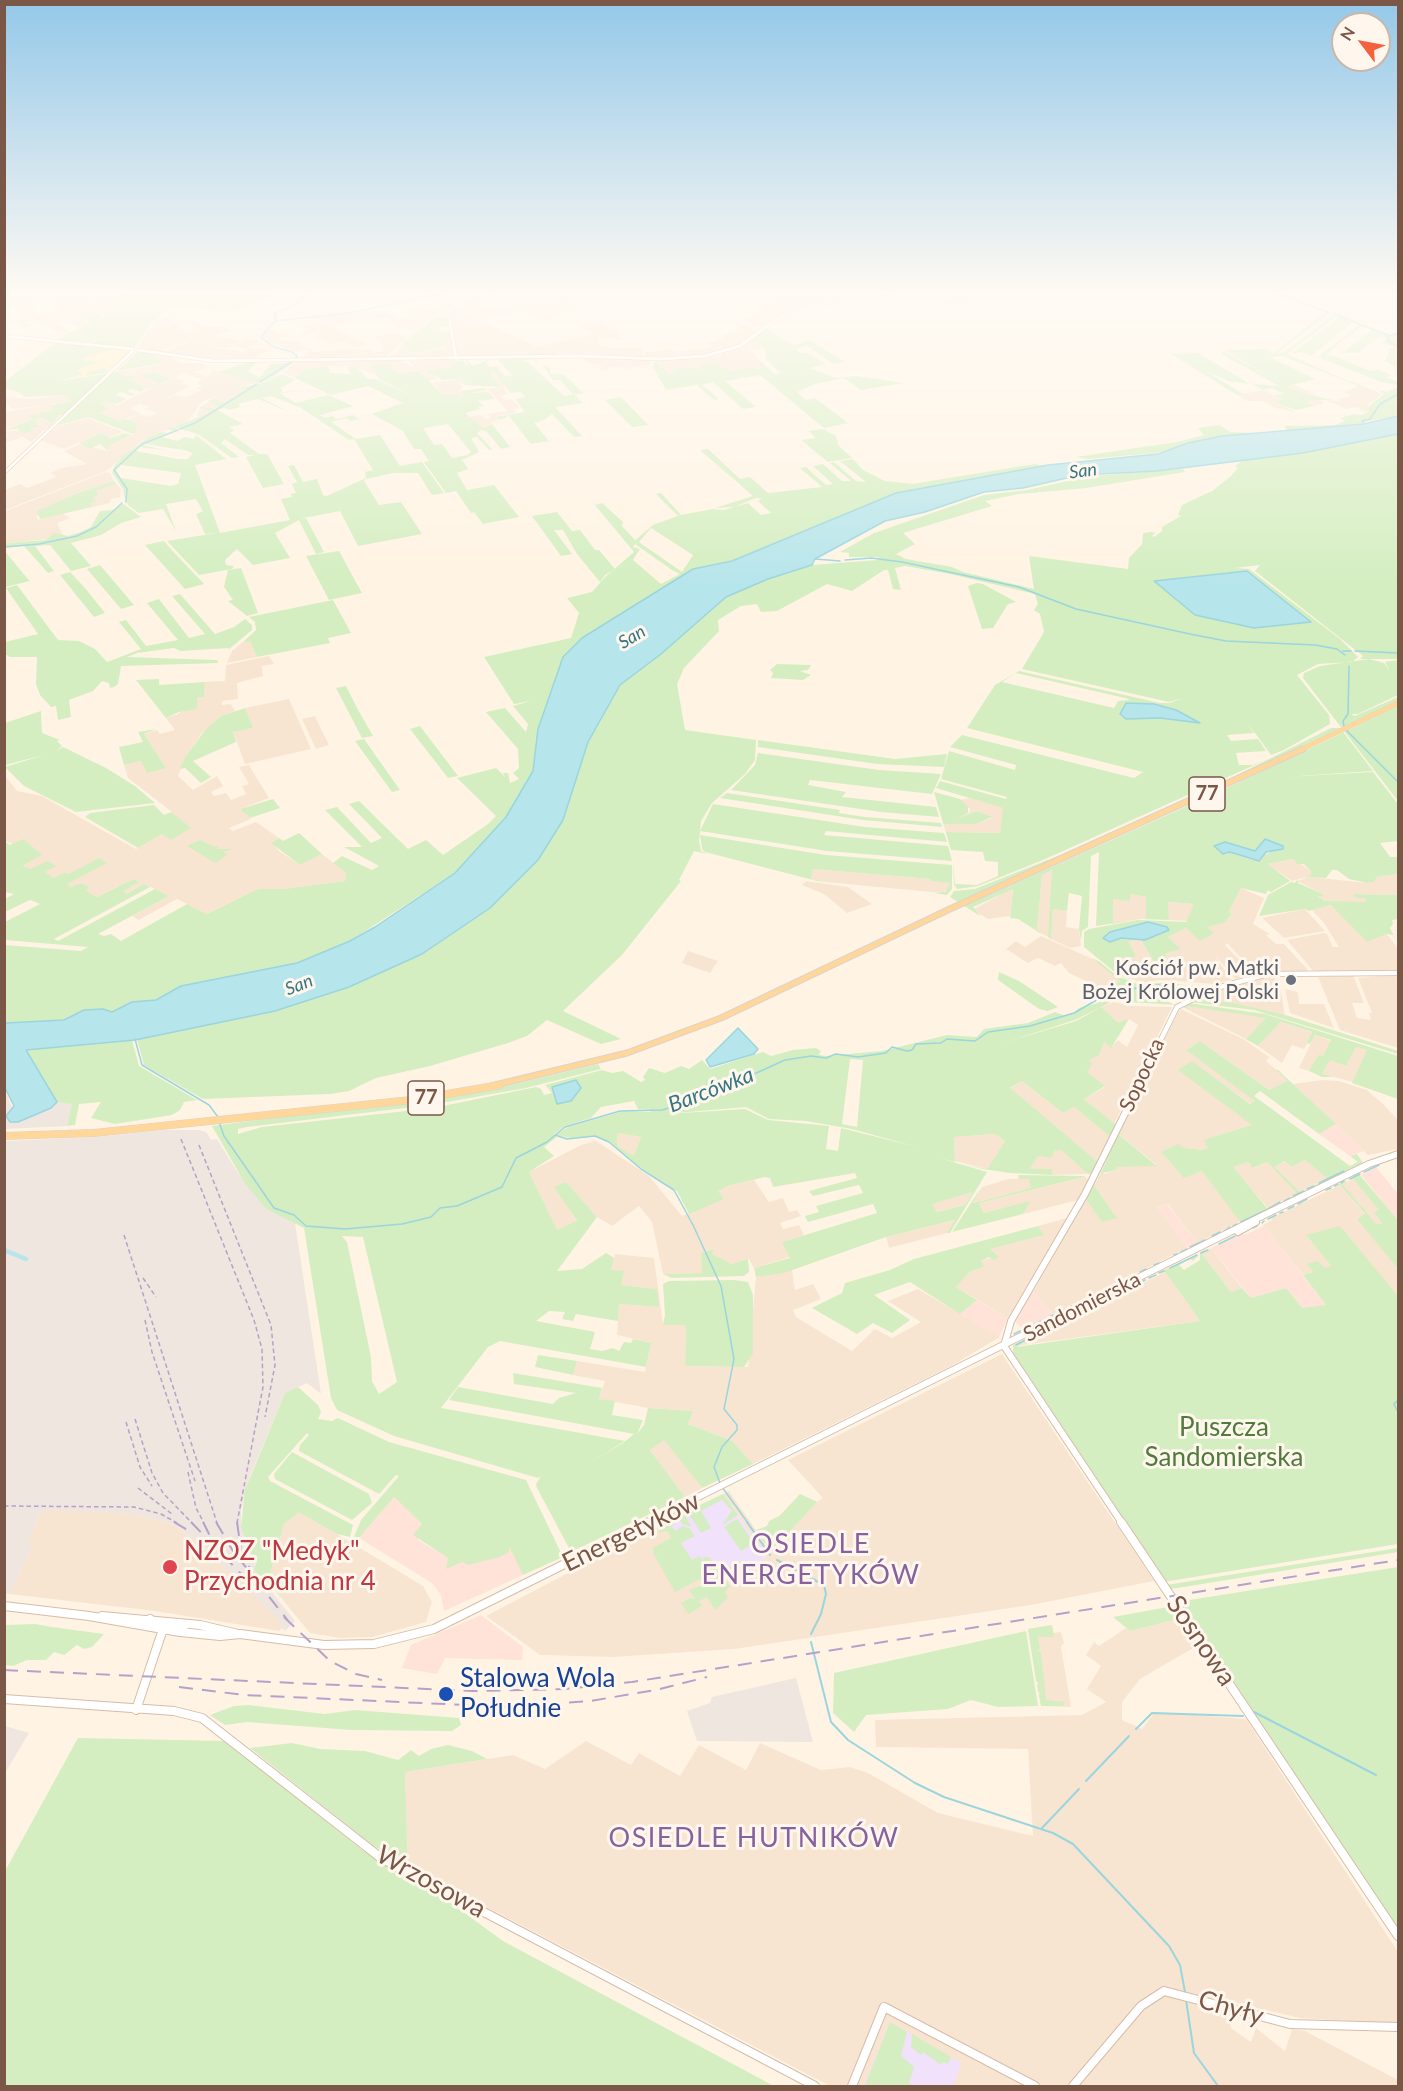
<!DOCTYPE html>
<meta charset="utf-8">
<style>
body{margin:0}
#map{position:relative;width:1403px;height:2091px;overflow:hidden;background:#fff4e4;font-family:Lato,sans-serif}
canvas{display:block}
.frame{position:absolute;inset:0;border:6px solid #7a5746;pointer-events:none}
.north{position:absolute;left:1331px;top:12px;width:60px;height:60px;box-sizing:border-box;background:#fff7ed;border:2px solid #cab7aa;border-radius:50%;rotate:302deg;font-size:16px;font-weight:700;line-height:24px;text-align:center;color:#7a5746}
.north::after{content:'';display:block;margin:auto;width:21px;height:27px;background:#f5603d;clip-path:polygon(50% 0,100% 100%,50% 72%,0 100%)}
</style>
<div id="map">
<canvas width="1403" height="2091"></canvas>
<div class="frame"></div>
<div class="north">N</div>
</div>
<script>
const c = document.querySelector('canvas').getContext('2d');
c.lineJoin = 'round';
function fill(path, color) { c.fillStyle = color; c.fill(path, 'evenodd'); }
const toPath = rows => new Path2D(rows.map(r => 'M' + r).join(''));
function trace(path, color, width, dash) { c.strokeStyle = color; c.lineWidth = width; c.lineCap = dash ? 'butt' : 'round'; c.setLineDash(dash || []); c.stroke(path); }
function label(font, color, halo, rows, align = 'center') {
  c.font = font + ' Lato,sans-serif'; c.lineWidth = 6; c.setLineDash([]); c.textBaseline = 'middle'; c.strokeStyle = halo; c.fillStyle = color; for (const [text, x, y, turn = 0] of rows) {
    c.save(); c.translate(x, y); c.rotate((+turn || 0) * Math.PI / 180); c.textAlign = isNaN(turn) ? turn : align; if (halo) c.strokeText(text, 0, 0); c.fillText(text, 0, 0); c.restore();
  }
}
fill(toPath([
 [5,293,13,293,18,297,29,296,38,305,31,306,37,315,62,309,48,293,79,293,87,303,108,298,124,305,113,308,119,312,107,318,100,314,106,313,102,310,95,312,105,318,79,327,63,319,54,322,70,331,61,334,32,319,25,322,31,326,22,327,14,321,24,318,5,299],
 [377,293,439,293,396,302,391,300,380,302,367,295],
 [472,293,490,293,501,297,477,302,492,309,510,309,508,307,519,305,515,301,521,300,528,303,537,300,547,305,564,300,581,308,554,315,545,314,554,319,544,322,521,310,481,320,472,315,459,302,472,297,467,296],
 [824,293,969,293,962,296,971,302,945,305,937,303,935,296,906,297,911,301,894,301,890,298,888,303,864,303,859,298,834,301],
 [802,294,807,294,813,298,820,297,828,302,789,312,763,327,747,324,750,323,743,320,754,316,752,314,754,312,763,309,757,305,766,303,776,305,770,301,775,300,773,299,804,296],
 [444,302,455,303,432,317,418,329,399,329,390,318,352,321,332,327,368,345,357,348,344,342,332,345,315,337,319,335,316,332,305,336,300,333,307,330,302,327,323,322,316,317,363,310,389,312,398,318,414,317,404,315,409,308,432,310,434,307,431,307],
 [457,303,474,318,540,348,537,346,595,334,579,327,598,322,617,330,623,340,599,338,600,347,643,348,643,352,642,357,556,353,559,355,457,359,449,309],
 [168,317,187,333,198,329,190,323,196,322,204,327,224,326,231,331,216,335,242,341,229,348,209,346,244,352,248,349,235,346,246,339,257,340,258,345,248,346,250,349,268,350,257,357,240,361,213,361,160,352,185,344,187,341,158,352,137,347,148,330,158,326,154,323,157,319],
 [732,320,758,331,742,345,717,354,643,357,645,352,662,351,667,348,676,352,713,347,703,341,719,342,716,340,725,337,722,335,744,329,728,321],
 [271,328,283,336,278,339,289,342,295,340,315,352,350,349,369,350,374,353,383,351,381,347,384,345,373,337,396,332,407,337,385,358,300,360,310,352,305,350,296,352,279,346,286,342,274,346,265,341,269,339,263,336],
 [452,339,454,358,391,359,391,355,397,353,402,344,416,353,445,347,445,340],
 [752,340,765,349,749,350,763,363,757,363,762,369,730,372,713,363,704,364,702,371,690,367,674,369,675,372,667,373,660,368,659,360,717,356,739,348],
 [148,352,170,356,180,363,202,363,208,367,194,372,207,376,204,379,209,376,212,369,259,382,229,390,237,388,246,391,202,418,197,416,200,408,216,396,202,402,188,421,143,440,106,471,5,510,5,490,20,484,27,488,56,477,50,473,61,468,87,464,64,451,80,444,107,451,109,446,136,433,137,423,127,420,139,414,149,417,157,413,145,409,149,406,140,404,130,409,141,413,119,421,98,413,110,408,98,404,106,401,116,404,113,407,154,387,147,389,138,386,129,380,137,378,132,375,123,376,118,372,163,364],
 [154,372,169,379,184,374,202,379,197,383,202,385,197,388,201,390,185,397,174,395,162,400,191,386,181,383,185,381,174,377,160,384,146,379],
 [585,357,650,359,651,365,632,366,631,369,608,366,608,370,601,370,601,365,585,362],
 [450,360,454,367,424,371,438,379,428,381,418,370,402,374,370,374,355,366,321,367,306,369,295,378,282,373,298,361,403,361,416,369,408,361],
 [494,371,507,386,503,387,508,394,501,396,505,400,512,399,520,408,513,409,517,413,496,416,498,420,483,428,469,417,482,415,485,419,491,418,488,414,507,411,488,389,501,387,488,373],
 [458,378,464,379,465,383,459,383,463,386,460,392,465,398,443,401,435,394,440,393,433,382,451,381],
 [1352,381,1382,394,1366,406,1371,407,1368,413,1356,407,1346,409,1326,400,1341,401,1338,399,1351,396,1344,392,1358,386,1349,382],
 [1293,384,1324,399,1318,399,1325,403,1314,406,1305,401,1294,401,1282,390,1305,395,1287,385],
 [1263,390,1284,401,1275,401,1295,412,1275,408,1262,401,1247,401,1237,395],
 [66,395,73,401,50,404,52,411,42,417,52,424,31,442,18,434,22,437,5,443,5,437,8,436,5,431,32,430,30,428,39,425,33,419,5,429,5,412,46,405,12,409,5,402,5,397,32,399],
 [88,418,112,428,106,431,113,428,123,432,111,437,100,433,64,449,42,441,58,426],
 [106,472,110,473,114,481,75,494,38,511,39,515,36,516,38,520,62,513,70,518,57,523,63,535,48,539,5,543,5,511],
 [117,484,121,489,120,497,111,499,110,503,92,507,89,503,96,491],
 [250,640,257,657,227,663,232,651,243,642],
 [269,656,274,664,262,666,263,676,237,683,238,699,222,701,222,705,231,704,235,711,221,716,202,733,185,757,178,776,193,790,217,776,223,786,211,792,214,796,226,793,231,800,246,794,242,786,249,784,239,767,249,765,269,798,240,809,251,819,229,828,233,831,256,822,279,838,272,842,279,851,300,865,322,854,346,873,345,881,283,889,258,889,207,914,177,899,139,920,132,916,169,896,144,884,126,894,122,891,139,882,134,879,97,897,66,884,68,874,65,872,53,878,30,870,23,864,41,855,5,841,4,774,17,791,42,796,136,849,162,834,172,812,128,778,124,765,141,761,166,768,144,734,157,730,160,734,175,730,166,718,178,714,197,698,204,697,205,682,225,681,226,665],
 [289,699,311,749,245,764,233,732,252,728,245,708],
 [315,716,322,731,329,745,316,749,302,719],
 [970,798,1004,808,1000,833,946,832,944,824,976,824,992,818,977,811,956,819,954,818,969,813,970,809,960,800],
 [1294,859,1311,871,1310,876,1292,881,1268,864],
 [813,869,931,879,932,881,950,883,949,890,942,893,836,883,811,879],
 [1052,870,1051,908,1048,937,1037,931,1042,874],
 [1398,874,1398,895,1354,894,1365,898,1367,903,1325,901,1317,895,1324,895,1321,893,1297,881,1311,877,1367,883,1374,882,1377,877],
 [806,881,848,887,872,904,847,913,824,894,802,885],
 [1013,888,1010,916,988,919,972,910],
 [1241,888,1264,898,1253,924,1270,934,1266,935,1276,944,1284,944,1308,970,1306,972,1281,972,1278,968,1255,973,1227,943,1225,945,1254,975,1235,979,1214,954,1231,980,1215,984,1160,980,1142,983,1118,973,1116,959,1135,957,1127,941,1141,940,1154,962,1167,958,1163,954,1181,949,1168,937,1186,928,1200,940,1213,933,1206,927,1224,923,1232,914,1229,911],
 [1130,894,1146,897,1146,918,1113,924,1113,899,1130,900],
 [1167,902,1195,904,1188,921,1169,920],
 [1332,905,1367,942,1387,934,1398,949,1398,971,1315,973,1287,940,1323,933,1327,934,1333,947,1339,947,1324,923,1312,910],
 [1053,909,1067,911,1066,927,1079,929,1081,946,1070,948,1051,939],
 [1305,909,1325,931,1284,938,1262,918],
 [1041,936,1097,961,1120,981,1107,990,1100,988,1069,973,1061,963,1055,966,1038,958,1028,963,1006,949,1016,941,1025,947],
 [688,951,718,961,710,973,682,963],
 [1398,974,1398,1048,1340,1030,1318,977,1353,975,1364,1003,1352,1003,1357,1018,1371,1020,1369,1013,1372,1013,1358,978],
 [1273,976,1280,985,1285,1017,1229,1002,1195,999,1216,990],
 [1285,989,1298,992,1299,1004,1324,1004,1334,1028,1290,1013],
 [1114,1002,1131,1006,1172,1007,1114,1124,1084,1099,1105,1087,1086,1072,1088,1060,1104,1042,1111,1047,1118,1040,1127,1047,1138,1025,1129,1019,1118,1024,1101,1007],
 [1189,1004,1238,1011,1267,1018,1246,1039,1188,1010,1187,1006],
 [1181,1009,1245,1040,1269,1057,1266,1061,1289,1081,1269,1090,1200,1041,1186,1050,1256,1100,1251,1104,1192,1062,1179,1070,1253,1125,1209,1138,1209,1148,1203,1150,1184,1148,1161,1152,1184,1177,1202,1171,1241,1221,1197,1243,1168,1204,1157,1207,1187,1248,1053,1314,1033,1292,1086,1199,1117,1218,1094,1185,1102,1172,1104,1174,1117,1170,1116,1167,1157,1165,1118,1134,1176,1013],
 [1281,1022,1313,1033,1304,1049,1292,1045,1282,1063,1258,1046],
 [1315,1035,1331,1041,1323,1057,1318,1055,1309,1071,1299,1068],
 [1356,1047,1368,1050,1353,1082,1322,1074,1330,1059,1346,1066],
 [1322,1080,1339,1081,1367,1090,1384,1105,1398,1120,1398,1149,1368,1155,1293,1084],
 [1022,1081,1063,1113,1074,1107,1110,1137,1099,1163,1009,1089],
 [618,1133,641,1137,634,1157,617,1146],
 [995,1134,1005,1141,987,1169,955,1161,954,1137],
 [596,1141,649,1176,682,1216,723,1199,718,1191,726,1186,754,1180,769,1202,783,1198,789,1212,797,1210,801,1216,780,1223,783,1229,799,1225,804,1235,783,1242,790,1257,754,1268,749,1259,732,1264,712,1254,712,1249,701,1253,703,1273,663,1274,652,1222,639,1206,612,1226,597,1217,566,1182,555,1187,577,1222,557,1231,529,1172,581,1145],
 [1054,1150,1061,1150,1088,1174,1052,1175,1052,1169,1030,1169,1038,1156],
 [1305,1160,1328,1178,1300,1192,1275,1167,1286,1161,1292,1167],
 [1248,1162,1254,1168,1267,1162,1298,1193,1268,1208,1232,1167],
 [1085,1177,1089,1181,1078,1200,1023,1214,1029,1202,984,1213,979,1203],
 [1029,1178,1032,1188,972,1203,982,1187,1008,1179],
 [1353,1179,1380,1210,1375,1212,1383,1222,1376,1225,1341,1184],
 [1340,1185,1365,1215,1358,1219,1398,1269,1398,1296,1306,1235,1331,1266,1324,1269,1308,1265,1313,1272,1303,1275,1263,1225,1272,1220,1271,1218],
 [973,1192,965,1205,936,1212,931,1204],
 [1067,1218,1008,1318,956,1287,971,1271,983,1267,981,1261,999,1255,989,1249,1043,1235,1038,1226],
 [956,1220,947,1233,889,1248,886,1237],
 [1211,1248,1242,1288,1231,1292,1201,1253],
 [615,1254,654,1258,663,1324,686,1325,685,1366,748,1367,756,1277,792,1270,795,1290,813,1284,821,1299,793,1310,796,1317,852,1351,875,1329,892,1338,921,1322,888,1301,918,1289,1000,1337,951,1366,753,1464,732,1441,688,1424,693,1411,648,1408,599,1399,605,1381,573,1375,577,1361,645,1372,651,1343,617,1335,619,1304,658,1307,656,1289,621,1285,611,1270],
 [1165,1272,1200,1321,1015,1346,1068,1320],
 [1002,1354,1154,1581,1031,1605,734,1649,613,1657,540,1655,486,1616,667,1521,739,1564,746,1577,766,1556,723,1494,729,1491,760,1536,800,1494,817,1502,823,1498,788,1460],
 [664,1439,702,1488,685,1497,650,1450],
 [59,1509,133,1514,175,1525,202,1546,280,1620,277,1623,282,1628,279,1631,155,1611,9,1594,33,1545,28,1541,42,1510],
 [299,1511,423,1586,432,1602,426,1622,372,1637,340,1638,310,1633,272,1587,271,1571,284,1524],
 [1178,1619,1195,1647,1140,1679,1122,1702,1122,1720,1142,1729,1155,1712,1246,1719,1398,1952,1398,2024,1300,2018,1236,2003,1230,2022,1231,2028,1251,2042,1256,2028,1285,2051,1292,2029,1305,2031,1398,2080,1398,2086,830,2086,408,1866,405,1772,513,1755,545,1769,586,1741,631,1765,639,1753,680,1776,699,1745,746,1770,760,1743,821,1770,850,1767,868,1773,938,1813,1033,1836,1028,1749,876,1747,875,1720,1082,1715,1106,1702,1087,1689,1101,1666,1086,1655,1094,1642,1099,1646,1126,1628,1130,1631],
 [1052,1625,1053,1633,1061,1632,1064,1643,1061,1647,1071,1707,1041,1706,1028,1629]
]), '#f7e5d2');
fill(toPath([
 [1336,1124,1364,1151,1350,1156,1319,1134],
 [1376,1167,1398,1194,1398,1220,1361,1175],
 [1167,1204,1197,1243,1187,1248,1157,1208],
 [1264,1226,1326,1305,1302,1309,1286,1288,1251,1298,1211,1248,1242,1233,1244,1235],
 [1032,1291,1053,1314,1023,1329,1015,1322],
 [977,1300,1008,1318,999,1337,960,1314],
 [394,1497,422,1524,418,1540,452,1560,509,1544,523,1575,444,1611,441,1595,432,1583,359,1538],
 [481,1615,523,1647,522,1660,445,1658,437,1674,402,1668,411,1645]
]), '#ffe2d8');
fill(toPath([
 [4,1088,18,1122,51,1108,57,1102,73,1104,67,1126,5,1129],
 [164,1130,198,1130,206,1132,211,1140,217,1139,238,1173,266,1209,295,1223,321,1394,307,1383,285,1393,250,1476,241,1511,241,1526,256,1566,254,1570,295,1621,285,1631,277,1623,279,1620,202,1546,175,1525,133,1514,42,1510,28,1541,33,1545,9,1594,5,1593,5,1141,98,1137],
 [796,1678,813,1742,697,1741,687,1711,710,1703,712,1697],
 [5,1726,29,1733,5,1773,4,1726]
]), '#eee6df');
fill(toPath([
 [723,1494,766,1556,746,1578,739,1564,703,1584,667,1521],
 [890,2022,961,2063,954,2086,864,2086]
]), '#f1e1fb');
fill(toPath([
 [121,293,272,293,267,299,230,312,172,307,153,320,134,348,116,348,125,350,128,353,110,369,104,368,108,370,106,373,86,376,85,374,59,381,118,372,123,376,132,375,136,377,154,372,169,379,159,384,141,376,130,380,146,389,141,392,132,389,127,391,135,395,132,396,120,392,116,395,127,399,116,404,106,401,99,404,109,408,99,413,119,421,125,419,137,423,136,433,133,434,89,417,58,425,67,416,60,415,52,424,42,417,34,420,39,426,30,428,33,431,24,433,17,429,5,430,33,419,27,416,52,411,50,405,72,401,66,395,24,397,21,393,6,389,4,382,65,335,92,322,76,314,91,311,100,316,98,318,105,319,104,316,108,315,96,312,102,310,110,314,120,312,126,314,114,308,123,305,108,298,121,295,142,310],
 [1325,312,1329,313,1276,354,1285,352,1333,315,1337,316,1287,354,1359,386,1282,356,1270,357,1315,379,1288,386,1306,395,1333,400,1309,400,1306,402,1314,406,1296,410,1282,405,1274,401,1283,400,1274,395,1284,394,1272,388,1263,390,1252,384,1279,386,1221,354,1223,351,1285,385,1224,350,1267,349,1274,353],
 [435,317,448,317,449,326,437,328,443,332,450,331,452,339,445,340,445,346,416,353,402,344],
 [1340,317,1353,322,1311,356,1301,352,1291,354],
 [1361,324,1364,325,1340,342,1326,356,1331,355,1371,371,1378,370,1392,375,1386,377,1398,382,1398,385,1382,382,1317,357],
 [766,329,794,345,810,340,845,362,833,364,806,345,796,350,801,353,806,352,826,364,810,368,836,378,857,376,903,383,861,390,844,378,815,384,797,392,806,400,815,398,848,423,824,428,760,375,725,381,756,407,743,409,713,382,702,385,719,399,714,400,697,385,666,390,653,367,653,363,659,360,660,368,664,368,667,373,675,372,673,369,690,367,702,371,699,364,714,363,730,371,753,367,761,369,757,363,763,363,774,374,781,373,766,360,765,349,752,340],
 [1374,329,1389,335,1398,332,1398,368,1385,361,1390,348,1395,347,1385,344,1382,340,1386,341,1386,338,1380,336,1358,353,1342,353],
 [137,352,148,352,163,363,117,371],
 [1198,353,1250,384,1228,381,1204,370,1243,394,1237,395,1171,354],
 [535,358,539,364,533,359,523,361,529,363,564,396,573,394,560,380,553,380,542,364,550,368,550,373,561,374,569,379,584,394,574,394,583,403,555,407,582,436,574,437,552,414,542,421,534,423,549,441,531,444,509,416,500,420,496,417,525,412,515,399,526,397,520,392,510,393,494,371,489,373,501,387,466,385,461,383,465,382,461,378,443,380,424,371,454,367,450,360,457,362,463,360,466,365,469,365,465,361,467,360,473,366,490,359,486,363,490,367,500,366,499,370,506,377,512,375,497,359],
 [247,362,257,362,248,371,258,376,256,379,261,376,270,364,295,362,268,380,256,383,219,372],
 [375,365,389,365,396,374,419,371,443,395,461,394,458,398,463,396,460,391,485,388,487,390,468,393,489,392,495,399,478,401,484,406,478,407,480,409,465,413,483,428,492,424,510,447,501,449,486,431,481,430,477,433,493,450,489,450,477,437,471,438,479,452,462,460,461,462,463,461,468,469,457,473,467,490,494,485,519,517,483,524,474,512,471,513,456,491,446,493,424,462,429,461,421,449,414,449,403,431,372,414,403,403,368,386,331,395,295,378,306,369,321,367,329,367,330,373,350,374,347,367,356,366,368,379,376,379,421,401,379,379,372,367],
 [448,424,471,452,468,455,452,458,442,444,434,445,423,428],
 [282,374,295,380,283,387,299,389,281,387,282,392,315,390,280,393,296,403,328,395,353,406,320,415,324,418,332,416,337,419,353,415,359,419,373,416,351,421,346,418,331,422,356,439,380,435,400,466,422,462,444,493,432,495,418,473,393,473,366,479,364,481,379,505,401,502,422,534,358,546,340,511,298,519,306,518,324,552,316,554,299,520,275,533,290,558,253,565,237,549,225,560,226,565,234,566,232,569,199,575,167,541,216,533,205,534,196,514,203,511,196,499,166,504,176,531,163,509,139,513,129,506,125,500,123,489,112,473,114,466,123,456,149,437,161,432,168,433,173,431,167,429,172,427,180,430,163,437,177,441,185,437,194,439,196,435,226,459,195,465,220,533,290,520,281,499,292,497,291,494,296,493,292,484,297,482,288,466,294,465,303,482,317,479,323,495,327,496,366,478,365,472,373,470,354,439,349,440,301,408,271,396,262,398,289,412,258,399,238,404,241,407,229,410,224,408,217,410,243,424,229,427,234,431,230,433,259,454,267,454,284,484,263,488,246,457,255,455,248,455,225,439,221,443,239,457,232,458,198,434,173,427,212,412,200,408,201,406,215,410,219,407,208,401,212,399,225,403,245,391,237,388,263,383],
 [146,444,188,451,193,453,187,459,178,459,136,451,140,447,169,451,142,445],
 [121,465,181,473,181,474,178,484,171,486,121,478,116,470],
 [1398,387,1398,416,1364,422,1364,424,1283,432,1287,429,1284,426,1335,425,1345,421,1340,418,1355,414,1362,415,1366,413,1354,408,1368,413,1370,407,1365,407,1358,405,1343,401,1336,401,1341,401,1345,402,1365,406,1369,406,1384,394,1378,390,1387,392],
 [621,397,648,425,632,427,605,400],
 [1220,425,1230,432,1254,433,1222,436,1156,453,1088,459,1076,457,1177,442,1204,435,1198,428],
 [823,429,836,436,839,446,852,458,828,462,801,440,816,438,809,431],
 [101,433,111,438,125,433,131,435,109,446,108,451,100,444,90,449,79,443],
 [1398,434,1398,659,1360,659,1363,656,1255,571,1260,565,1235,568,1249,569,1340,639,1358,657,1352,662,1318,664,1297,675,1329,715,1330,724,1284,750,1271,755,1255,733,1247,724,1254,733,1227,735,1231,741,1258,739,1266,751,1236,753,1239,765,1253,765,1270,758,1043,860,978,886,957,889,954,884,953,860,955,884,977,885,998,876,998,862,985,861,983,852,951,850,934,792,960,799,968,807,968,813,956,819,977,811,992,817,976,824,944,824,946,832,1000,833,1003,808,936,788,940,781,1006,799,1007,797,941,779,949,751,1015,770,1016,765,950,747,962,735,1134,778,1143,772,967,728,995,685,1019,671,1160,703,1170,703,1183,698,1169,702,1022,669,1044,632,1040,614,1034,610,1038,604,1035,594,950,574,905,566,895,568,901,590,893,589,888,570,884,570,852,591,827,584,777,611,761,612,757,604,741,606,718,620,719,631,684,668,677,684,685,730,756,740,755,760,745,774,712,803,701,821,699,841,701,851,708,854,694,851,679,880,681,881,622,955,563,1011,621,1039,601,1044,547,1020,527,1036,508,1043,430,1066,376,1078,349,1091,330,1094,203,1099,144,1065,137,1039,275,1011,345,988,422,954,563,820,588,742,620,685,661,654,726,597,768,579,812,565,878,560,880,558,876,557,849,557,849,553,840,552,874,533,984,495,1027,490,1091,476,1183,469,1185,472,1086,488,1019,494,985,501,992,506,903,533,915,544,896,554,906,559,952,567,963,572,1034,589,1029,556,1128,569,1129,558,1142,544,1143,533,1152,532,1155,533,1152,536,1154,537,1162,531,1162,527,1181,516,1178,515,1182,505,1212,491,1230,477,1238,468,1235,466,1245,459,1303,453],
 [1247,571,1311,622,1254,628,1195,615,1155,581],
 [1016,673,1129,699,1129,700,1118,701,1114,708,1002,682],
 [1126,703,1154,704,1176,710,1200,723,1160,718,1126,719,1120,715],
 [708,449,740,479,750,477,768,493,822,487,800,468,806,467,826,485,833,484,813,466,823,464,842,481,851,481,830,463,834,462,856,481,866,482,840,461,853,459,863,470,885,481,912,484,1035,464,1044,466,896,493,732,561,693,569,582,638,563,657,538,729,533,771,506,817,455,873,350,941,297,963,181,986,156,1000,132,1002,113,1019,5,1023,5,945,81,951,88,947,5,940,5,922,40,904,30,900,5,912,5,899,14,894,5,892,4,841,10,845,23,839,42,855,23,865,30,869,48,861,56,866,45,872,53,878,65,872,69,874,99,858,107,863,67,884,72,887,81,883,89,887,86,890,89,893,97,897,134,879,139,882,123,891,126,894,144,884,150,887,54,939,58,941,155,889,169,896,98,934,104,936,111,934,121,941,187,904,207,914,258,889,283,889,345,881,346,873,333,863,342,856,372,870,379,866,344,847,362,847,325,810,337,807,371,843,382,838,349,804,359,801,408,849,426,840,443,855,488,824,496,816,457,778,496,768,505,777,503,773,508,773,510,783,519,779,513,773,519,768,518,749,486,712,505,708,526,732,528,724,513,706,531,701,514,704,484,657,571,638,579,613,567,598,592,592,605,577,634,552,595,505,602,503,623,522,622,526,635,540,633,542,653,525,680,515,677,515,656,494,661,493,681,515,713,509,724,510,748,503,761,515,771,513,758,501,762,499,756,498,734,507,715,508,753,496,700,450],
 [651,528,693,555,682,572,639,542],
 [635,544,672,570,680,574,661,584,633,560,640,549,633,547],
 [114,481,117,484,96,491,98,494,93,498,96,501,90,503,92,507,40,519,37,511,75,494],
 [122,503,141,517,121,523,101,535,71,543,91,566,71,571,50,545,35,546,54,571,48,573,24,546,5,548,5,543,46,540,54,533,68,536,81,532,91,527,100,511,113,510],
 [557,512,572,531,580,530,595,550,599,550,615,569,605,575,600,582,577,554,563,530,554,530,572,554,561,556,532,516],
 [164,541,170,548,204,584,185,589,145,545],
 [4,550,27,578,30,581,5,587],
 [339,551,362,593,329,600,306,556],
 [100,565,134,605,121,609,87,569],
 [241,568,258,613,247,616,228,601,233,600,224,587,228,570],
 [70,572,85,588,105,613,94,617,60,575],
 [977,583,983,584,1016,602,1008,604,993,628,982,629,968,586],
 [17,585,58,640,79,641,95,649,107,662,141,649,119,622,126,620,146,646,178,640,147,603,159,599,189,638,205,634,172,596,180,594,215,634,234,627,245,619,252,625,252,630,228,650,229,648,181,651,174,648,137,653,127,657,217,660,218,663,121,666,118,684,114,687,110,688,109,683,102,681,93,691,69,700,71,717,58,720,56,706,51,707,40,695,36,684,37,657,10,657,5,654,5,642,38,634,6,588],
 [333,600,351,633,328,638,330,643,257,657,250,641,243,642,256,630,255,622,249,617],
 [1369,659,1384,663,1390,671,1385,662,1398,660,1398,695,1358,714,1351,714,1355,716,1398,697,1398,701,1347,726,1350,729,1398,705,1398,801,1303,678,1304,673,1320,666],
 [777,664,811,665,808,670,800,671,811,675,803,680,771,678,773,673,770,670],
 [159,679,159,685,205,682,204,697,197,698,197,709,179,712,166,718,136,680],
 [346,686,357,708,373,736,362,738,336,688],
 [245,708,253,728,233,732,236,742,193,761,211,777,201,783,185,768,180,769,185,757,206,729,221,716],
 [41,711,42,733,60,740,57,741,62,746,56,751,63,747,106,768,135,786,155,803,76,812,24,786,5,767,44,755,5,765,5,723],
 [420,726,458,776,448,778,410,729],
 [1331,728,1340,728,1373,771,1285,777,1373,772,1398,804,1398,841,1380,843,1390,857,1398,857,1398,874,1377,877,1374,882,1367,883,1349,879,1337,870,1332,870,1326,878,1343,879,1311,877,1298,880,1298,883,1321,893,1325,896,1318,896,1325,901,1366,902,1365,898,1356,898,1354,894,1398,895,1398,919,1392,920,1393,924,1390,928,1398,944,1393,935,1387,934,1367,942,1331,905,1309,911,1305,909,1259,916,1268,895,1291,882,1295,883,1296,881,1310,876,1311,871,1304,864,1298,864,1293,859,1268,864,1290,881,1271,892,1268,890,1266,894,1241,888,1229,911,1232,914,1224,923,1207,927,1214,933,1200,941,1186,928,1168,937,1181,949,1164,954,1167,958,1154,962,1141,940,1128,941,1136,957,1117,959,1117,967,1118,973,1135,982,1117,974,1084,947,1084,932,1089,929,1138,920,1186,922,1194,904,1168,902,1169,920,1142,919,1146,918,1146,897,1130,894,1130,901,1113,899,1113,923,1130,921,1096,926,1099,852,1091,856,1088,927,1082,931,1081,941,1079,929,1082,896,1069,893,1067,911,1053,909,1051,939,1048,937,1052,870,1042,875,1037,930,1043,935,1018,919,1010,918,1013,889,973,907,980,916,950,897,954,891,975,889,1060,855,1231,778],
 [1340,729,1343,732,1340,734,1214,794,969,904,965,905,960,902],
 [1263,840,1283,847,1252,860,1230,852,1226,855,1225,842,1255,851],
 [1148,922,1169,930,1117,938,1126,928],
 [156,729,144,734,166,768,147,773,141,761,124,765,119,747,143,742,138,732],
 [364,739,400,790,392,792,355,741],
 [758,740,895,759,947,754,944,767,877,764,758,747],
 [758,753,879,770,941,774,932,794,810,780,808,785,846,792,842,797,936,807,939,817,881,812,731,790,755,765],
 [727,793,840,810,839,813,865,817,941,823,942,827,863,820,720,798],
 [273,799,280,808,250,818,240,809],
 [713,804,865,827,944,833,947,842,826,831,824,835,948,846,952,861,827,851,700,831],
 [154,805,164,815,171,812,191,828,171,840,162,834,138,848,85,817,90,813],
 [299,833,322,854,300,865,271,843,279,838,283,841],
 [700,835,826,855,952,865,952,889,947,895,934,893,946,892,950,883,931,881,931,879,813,869,811,879,836,883,817,881,705,852,702,849],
 [200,840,215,847,219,845,217,849,232,849,224,852,227,855,215,863,187,846],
 [1092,958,1100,962,1117,976,1138,984,1162,983,1212,987,1183,1000,1167,991,1159,996,1174,1005,1182,1001,1177,1005,1113,1001,1075,1020,1003,1043,1076,1021,1101,1007,1118,1023,1129,1019,1111,1048,1104,1042,1099,1055,1089,1060,1092,1064,1087,1072,1105,1086,1084,1099,1116,1125,1110,1137,1074,1107,1063,1113,1022,1081,1010,1088,1099,1163,1093,1173,1088,1174,1061,1150,1054,1151,1052,1158,1038,1156,1030,1169,1052,1169,1052,1175,1010,1173,983,1169,960,1164,987,1169,1005,1141,995,1134,954,1137,955,1162,939,1158,987,1172,950,1233,947,1233,955,1220,886,1237,784,1273,756,1277,754,1268,790,1258,782,1242,877,1213,873,1204,808,1222,805,1216,819,1212,816,1206,863,1193,859,1185,813,1196,809,1191,857,1178,855,1173,773,1187,770,1178,765,1177,727,1186,718,1191,724,1199,689,1214,677,1191,635,1164,611,1143,595,1136,571,1138,556,1135,568,1127,624,1111,648,1112,659,1110,638,1109,634,1101,601,1107,591,1118,565,1126,554,1134,557,1137,544,1147,554,1156,529,1172,557,1230,577,1221,554,1187,566,1182,597,1217,557,1271,582,1269,606,1253,614,1258,611,1270,624,1271,621,1285,657,1289,659,1307,619,1304,618,1321,576,1314,573,1321,562,1319,565,1312,549,1311,536,1321,595,1332,590,1349,602,1351,613,1348,619,1351,624,1342,631,1343,633,1339,651,1343,646,1367,500,1341,488,1347,441,1408,625,1441,589,1463,623,1443,634,1434,449,1400,458,1387,553,1404,559,1398,576,1393,514,1384,513,1373,602,1388,599,1399,615,1401,612,1415,643,1420,637,1434,644,1425,648,1408,693,1411,688,1424,732,1441,753,1464,702,1488,664,1440,650,1450,685,1497,571,1552,537,1488,536,1484,541,1476,538,1478,394,1436,337,1410,331,1398,304,1228,266,1209,244,1182,212,1126,494,1089,598,1064,601,1069,526,1088,430,1105,247,1127,238,1129,238,1134,262,1127,433,1108,536,1087,541,1089,544,1095,552,1093,545,1085,602,1070,612,1073,623,1071,641,1082,645,1080,643,1077,649,1068,665,1073,681,1066,689,1069,702,1060,710,1069,763,1052,771,1056,793,1050,816,1048,821,1051,819,1055,826,1056,882,1051,947,1035,977,1037,984,1029,1028,1023,1055,1012,1066,1016,1074,1013,1079,1008,1098,1003,1108,993,1102,996,1081,984,1086,981,1107,990,1120,981],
 [850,1059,863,1060,857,1127,842,1124],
 [746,1107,769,1119,806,1121,852,1129,917,1147,841,1128,838,1151,826,1149,829,1126,768,1120,745,1109,665,1114],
 [618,1133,641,1137,634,1156,617,1146],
 [973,1192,965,1205,937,1212,932,1204],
 [342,1236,363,1237,397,1382,379,1394,372,1381,371,1357,347,1242],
 [999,972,1019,981,1058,1007,1048,1011,1039,1009,998,980],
 [1196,999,1229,1002,1289,1016,1398,1051,1398,1054,1254,1010,1190,1002],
 [1188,1003,1265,1014,1398,1056,1398,1099,1352,1083,1367,1050,1356,1047,1346,1066,1330,1060,1322,1074,1334,1077,1322,1077,1309,1071,1318,1055,1323,1056,1331,1040,1315,1035,1310,1044,1307,1043,1312,1032,1281,1022,1258,1046,1237,1034,1246,1039,1266,1018,1187,1006,1189,1010,1223,1027,1183,1007],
 [132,1040,139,1066,197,1100,184,1102,180,1110,172,1115,115,1124,91,1118,101,1102,79,1104,75,1125,67,1126,72,1104,57,1102,25,1050],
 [1200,1041,1269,1090,1288,1081,1276,1070,1278,1070,1336,1124,1319,1134,1260,1091,1254,1096,1350,1166,1358,1162,1350,1156,1357,1154,1363,1163,1307,1190,1327,1178,1305,1160,1292,1167,1285,1161,1275,1167,1300,1192,1305,1191,1284,1202,1297,1193,1267,1162,1253,1168,1248,1162,1233,1167,1267,1208,1282,1203,1241,1223,1202,1171,1184,1178,1161,1152,1178,1144,1184,1148,1203,1150,1208,1148,1204,1141,1209,1138,1252,1125,1178,1070,1192,1061,1250,1104,1255,1101,1186,1050],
 [1118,1134,1157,1166,1116,1167,1117,1170,1102,1173,1096,1184],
 [1358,1173,1398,1220,1398,1269,1357,1219,1365,1214,1340,1185,1335,1187,1333,1185,1341,1184,1339,1182,1343,1180,1347,1182,1342,1184,1376,1224,1382,1223,1374,1212,1379,1210,1353,1179,1348,1179],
 [1018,1175,1084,1176,1089,1180,1084,1177,979,1203,984,1213,1030,1201,1023,1214,952,1232,980,1189,973,1203,1031,1188,1029,1179,1019,1179],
 [1094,1185,1117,1218,1102,1222,1086,1199,1081,1207],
 [1038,1226,1044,1235,990,1249,999,1256,994,1260,989,1257,981,1261,984,1267,971,1271,956,1287,977,1300,960,1314,910,1282,874,1295,910,1320,892,1333,873,1323,857,1334,812,1308,842,1293,845,1283,890,1270,914,1259],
 [1340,1226,1398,1296,1398,1544,1163,1582,1013,1355,1013,1345,1039,1332,1016,1347,1200,1321,1165,1272,1157,1273,1199,1255,1193,1261,1190,1259,1179,1265,1184,1270,1200,1260,1200,1252,1207,1249,1202,1254,1231,1292,1242,1288,1251,1298,1286,1288,1302,1308,1326,1305,1303,1275,1313,1272,1307,1264,1318,1261,1324,1268,1331,1266,1306,1235],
 [713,1249,712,1254,732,1264,748,1259,749,1272,744,1276,672,1278,663,1274,702,1273,701,1253],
 [734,1280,748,1282,753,1295,753,1353,744,1367,685,1366,686,1325,663,1325,665,1315,663,1284,669,1281],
 [538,1355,577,1361,573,1375,535,1367],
 [298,1387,318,1405,321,1412,318,1419,332,1421,338,1418,389,1442,526,1480,563,1557,523,1575,509,1546,509,1552,500,1557,468,1565,462,1562,446,1569,448,1558,413,1535,422,1524,394,1497,359,1538,354,1537,361,1520,399,1476,396,1475,379,1494,299,1451,300,1445,309,1435,307,1433,268,1477,270,1481,353,1525,350,1537,337,1534,299,1512,284,1524,271,1571,272,1587,264,1578,261,1580,254,1570,256,1565,241,1527,245,1490,285,1393],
 [292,1452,369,1494,372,1503,352,1520,275,1479,274,1474],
 [723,1494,738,1515,722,1525,732,1511,722,1500,701,1511,711,1528,701,1533,687,1511],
 [800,1494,817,1502,771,1551,756,1530,767,1526,769,1521,781,1515],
 [684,1513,691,1527,683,1524,679,1520,671,1527,676,1531,682,1526,689,1528,695,1536,681,1543,692,1560,700,1556,704,1563,703,1557,709,1557,719,1572,741,1561,752,1572,746,1578,739,1564,721,1574,720,1580,725,1578,730,1586,725,1592,728,1597,715,1610,707,1597,699,1601,702,1606,688,1614,681,1603,690,1598,695,1599,689,1590,703,1585,700,1579,675,1592,653,1553,653,1548,671,1538,668,1531,659,1532,659,1525],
 [737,1519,754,1543,741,1551,724,1527],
 [1398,1548,1398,1552,1184,1587,1169,1589,1166,1585],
 [1398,1567,1398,1931,1177,1602],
 [1168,1607,1178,1619,1130,1631,1113,1617],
 [35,1624,52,1627,104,1634,92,1647,84,1649,77,1645,64,1655,54,1652,46,1660,27,1660,13,1666,5,1665,5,1625],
 [1052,1625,1054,1637,1038,1637,1040,1649,1037,1650,1041,1653,1046,1700,1065,1702,1063,1706,1041,1706,1039,1695,1041,1692,1038,1692,1037,1685,1040,1684,1036,1681,1028,1629],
 [1026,1631,1038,1706,998,1707,971,1700,948,1709,866,1715,854,1732,833,1713,834,1673],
 [248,1705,325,1714,355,1710,459,1718,461,1725,452,1731,351,1730,247,1722,225,1725,210,1715,234,1706],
 [78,1738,226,1741,362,1850,429,1887,503,1941,774,2086,5,2086,5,1871],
 [292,1743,320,1749,365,1751,398,1760,411,1750,419,1756,431,1749,448,1745,472,1751,487,1759,405,1772,408,1866,372,1845,250,1748],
 [890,2022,907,2032,901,2056,914,2067,909,2083,913,2086,865,2086],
 [912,2034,951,2057,948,2064,943,2062,941,2065,923,2052,921,2055,911,2047]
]), '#d4eec1');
fill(toPath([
 [114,349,127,352,113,366,86,373,86,376,59,381,83,374,76,370,97,363,80,359]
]), '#ffefbe');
const water = toPath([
 [1398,416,1398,434,1303,453,1157,471,1080,475,1023,488,984,492,925,512,885,521,815,559,812,565,768,579,726,597,661,654,620,685,588,742,563,820,538,860,490,908,422,954,349,987,275,1011,135,1040,26,1050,57,1102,51,1108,18,1122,10,1122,6,1116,14,1106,5,1088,5,1023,64,1020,84,1010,103,1009,112,1012,132,1002,156,1000,181,986,297,963,350,941,375,927,455,873,506,817,533,771,538,729,563,657,582,638,693,569,732,561,896,493,1048,465,1158,454,1188,443,1222,436,1364,424,1398,416],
 [1247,571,1311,622,1254,628,1195,615,1154,581,1247,571],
 [1126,703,1154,704,1176,710,1200,723,1160,718,1126,719,1120,714,1126,703],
 [1265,839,1283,846,1283,849,1266,852,1259,861,1230,852,1223,854,1214,846,1225,842,1255,851,1265,839],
 [1148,922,1167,927,1169,930,1145,940,1121,938,1110,942,1103,938,1110,932,1148,922],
 [738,1028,758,1049,754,1054,710,1067,706,1060,738,1028],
 [576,1080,581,1088,571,1101,557,1104,552,1087,576,1080]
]);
fill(water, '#b6e5eb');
trace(water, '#9bd5de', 1.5);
trace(toPath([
 [1275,293,1330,313],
 [1332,313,1390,336,1387,340,1398,347],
 [275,321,275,313,293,306,309,293],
 [1391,335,1398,333],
 [272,346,261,337,275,321,349,313,448,293],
 [274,347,292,352,297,356,295,359],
 [260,382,293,361],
 [1364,422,1362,421,1370,419,1380,404,1398,394],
 [180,429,195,423,257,384],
 [126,502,127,489,114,470,142,444,178,430],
 [4,547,39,544,77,536,96,527,122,503],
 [815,559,840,561],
 [845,560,871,558,902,562,1019,587,1076,609,1190,634,1226,641,1315,645,1337,649,1345,655],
 [1343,651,1351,651],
 [1355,651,1398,653],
 [1344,726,1343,721,1348,714,1349,666],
 [1346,730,1398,782],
 [135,1039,142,1065,209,1105,218,1117],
 [219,1122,224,1136,274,1208,294,1215,306,1226,345,1229,402,1224,431,1217,440,1208,457,1206,502,1187,516,1158,547,1142,565,1127,620,1111,662,1110,701,1098,785,1060,811,1056,826,1058,836,1054,858,1057,886,1053,892,1047,907,1051,912,1050,916,1044,941,1043,947,1039,975,1041,988,1032,1030,1026,1074,1013,1107,994,1131,989,1159,985,1186,1001],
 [555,1135,567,1139,595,1136,609,1142,641,1169,674,1190,693,1225,721,1286,734,1359,724,1409,737,1425,737,1430,722,1447,714,1467,720,1483],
 [1364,1172,1379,1165],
 [1350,1179,1360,1174],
 [1319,1183,1344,1171],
 [1341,1183,1344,1181],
 [1335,1186,1338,1184],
 [1307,1189,1314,1186],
 [1326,1190,1331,1188],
 [1293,1196,1304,1191],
 [1284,1201,1290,1198],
 [1298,1204,1307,1199],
 [1268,1209,1280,1202],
 [1288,1209,1294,1206],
 [1280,1213,1283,1212],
 [1268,1219,1276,1215],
 [1241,1222,1266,1210],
 [1262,1223,1264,1221],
 [1233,1226,1237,1224],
 [1253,1228,1257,1226],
 [1224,1231,1230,1227],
 [1212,1236,1220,1232],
 [1219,1244,1235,1236],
 [1190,1247,1205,1240],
 [1181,1252,1187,1249],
 [1201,1253,1208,1250],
 [1174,1255,1177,1254],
 [1154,1265,1159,1263],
 [1170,1268,1197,1255],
 [1140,1272,1146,1269],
 [1159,1273,1164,1271],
 [1129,1278,1134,1275],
 [1149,1278,1156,1275],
 [1112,1286,1125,1279],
 [1130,1288,1145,1280],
 [1103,1290,1108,1288],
 [1117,1294,1125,1290],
 [1088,1298,1099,1292],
 [1098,1304,1106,1300],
 [1071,1317,1094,1306],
 [1062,1322,1067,1319],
 [1045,1330,1052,1327],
 [1014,1334,1080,1302],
 [1016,1345,1039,1333],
 [1398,1400,1394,1404,1398,1412],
 [722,1487,748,1523]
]), '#9bd5de', 1.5);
trace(toPath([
 [747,1522,770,1555],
 [777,1560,824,1585,826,1594,821,1614,811,1634],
 [811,1642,831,1722,848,1740,915,1783,944,1797,1053,1833,1073,1844,1169,1946,1180,1965,1185,1992],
 [1254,1712,1376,1775],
 [1136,1729,1152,1713,1243,1716],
 [1086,1781,1129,1736],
 [1042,1828,1079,1789],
 [1186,2000,1194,2053,1218,2086]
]), '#9bd5de', 2);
trace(toPath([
 [4,1250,26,1259]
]), '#b6e5eb', 4.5);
const secondaryFar3 = toPath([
 [4,336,133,349],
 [139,350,213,361,576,356,661,359,705,356,740,346,775,320,803,308,858,298,957,296,971,293],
 [456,359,448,310,470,293],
 [4,473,133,351]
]);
const secondaryFar2 = toPath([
 [1138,1086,1177,1007,1216,988,1268,974,1398,973]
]);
const secondaryFar1 = toPath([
 [1238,1232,1256,1222],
 [1004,1346,1122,1523],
 [1004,1346,1011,1321,1085,1194,1139,1085],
 [646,1523,1260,1217,1369,1164,1398,1154]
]);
const secondary = toPath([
 [1121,1522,1398,1936],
 [4,1606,89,1616,180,1632,220,1636,240,1634,324,1645,374,1644,434,1629,649,1522],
 [102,1616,200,1625,238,1634],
 [150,1619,163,1629,185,1625],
 [4,1699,174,1711,202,1718,381,1858,815,2086],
 [136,1710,163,1629],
 [852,2086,884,2007,1035,2086],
 [1073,2086,1141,2006,1164,1991,1290,2024,1398,2027]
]);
const primaryFar2 = toPath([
 [1300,750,1398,703]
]);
const primaryFar1 = toPath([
 [491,1086,627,1053,721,1018,952,908,1303,749]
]);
const primary = toPath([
 [4,1136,94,1133,411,1100,500,1085]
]);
trace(secondaryFar3, '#d7bca8', 4);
trace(secondaryFar2, '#d7bca8', 6);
trace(secondaryFar1, '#d7bca8', 8);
trace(secondary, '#d7bca8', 10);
trace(primaryFar2, '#dcd3cf', 5);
trace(primaryFar1, '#dcd3cf', 7);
trace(primary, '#dcd3cf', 8);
trace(secondaryFar3, '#fff', 3);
trace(secondaryFar2, '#fff', 4.5);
trace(secondaryFar1, '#fff', 6);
trace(secondary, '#fff', 8);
trace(primaryFar2, '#ffd79b', 4.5);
trace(primaryFar1, '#ffd79b', 5);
trace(primary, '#ffd79b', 7);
trace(toPath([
 [181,1139,254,1320,262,1349,263,1387,237,1523],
 [199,1145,271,1325,275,1365,265,1417],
 [124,1235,217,1523],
 [143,1278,156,1297],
 [145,1320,152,1352,195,1481],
 [135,1419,152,1473,163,1493,192,1523],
 [126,1422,140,1467,152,1486],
 [188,1472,196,1508,204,1523],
 [138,1488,172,1514],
 [4,1506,134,1507,161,1514,177,1523]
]), '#b6a1ca', 1.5, [4.5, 3]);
trace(toPath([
 [174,1522,189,1531],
 [191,1522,246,1579],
 [203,1522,210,1536],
 [216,1522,233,1551,289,1622],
 [237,1522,241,1550,255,1579],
 [284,1617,330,1661,356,1674,382,1680],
 [4,1670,472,1691,565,1689,632,1682,1398,1560],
 [179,1687,244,1695,511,1707,590,1701,656,1690,707,1677]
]), '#b6a1ca', 2, [14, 9]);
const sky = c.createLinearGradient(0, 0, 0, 585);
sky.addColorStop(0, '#94c8e9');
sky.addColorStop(0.5, '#fffaf3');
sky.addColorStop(1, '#fffaf300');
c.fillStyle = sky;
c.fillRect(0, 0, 1403, 585);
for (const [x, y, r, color] of [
 [1291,980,6,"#6b7280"],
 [170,1567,8,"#e0444e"],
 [446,1694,8,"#1a4fb4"]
]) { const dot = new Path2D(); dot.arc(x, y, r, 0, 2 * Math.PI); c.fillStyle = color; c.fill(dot); trace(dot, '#fff7ed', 2); }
label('italic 18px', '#387782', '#fff7ed', [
 ["San",1083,471,-7],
 ["San",632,637,-31],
 ["San",299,985,-21]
]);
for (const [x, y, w] of [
 [1207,794,36],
 [426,1098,36]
]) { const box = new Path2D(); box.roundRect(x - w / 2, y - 17, w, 34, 4.5); c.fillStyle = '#fff7ed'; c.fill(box); trace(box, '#7a5746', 1.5); }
label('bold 20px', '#7a5746', null, [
 ["77",1207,794],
 ["77",426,1098]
]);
label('21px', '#5b616d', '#fff7ed', [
 ["Kościół pw. Matki",1279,968],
 ["Bożej Królowej Polski",1279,992]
], 'right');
label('21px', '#7a5746', '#fff7ed', [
 ["Sopocka",1142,1075,-65],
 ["Sandomierska",1082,1307,-27]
]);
label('italic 22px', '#387782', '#fff7ed', [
 ["Barcówka",711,1090,-21]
]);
label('26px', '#4f7b3b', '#fff7ed', [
 ["Puszcza",1224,1428],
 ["Sandomierska",1224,1458]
]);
label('26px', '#7a5746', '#fff7ed', [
 ["Energetyków",631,1532,-26],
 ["Sosnowa",1201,1641,56],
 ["Wrzosowa",431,1882,29],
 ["Chyły",1231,2008,16]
]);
label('26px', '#be3a42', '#fff7ed', [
 ["NZOZ \"Medyk\"",184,1552],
 ["Przychodnia nr 4",184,1582]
], 'left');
label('26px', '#164399', '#fff7ed', [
 ["Stalowa Wola",460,1679],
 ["Południe",460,1709]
], 'left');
c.letterSpacing = '1.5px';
label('27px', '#88619f', '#fff7ed', [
 ["OSIEDLE",811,1544],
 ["ENERGETYKÓW",811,1575],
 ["OSIEDLE HUTNIKÓW",754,1838]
]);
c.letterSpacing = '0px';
</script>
